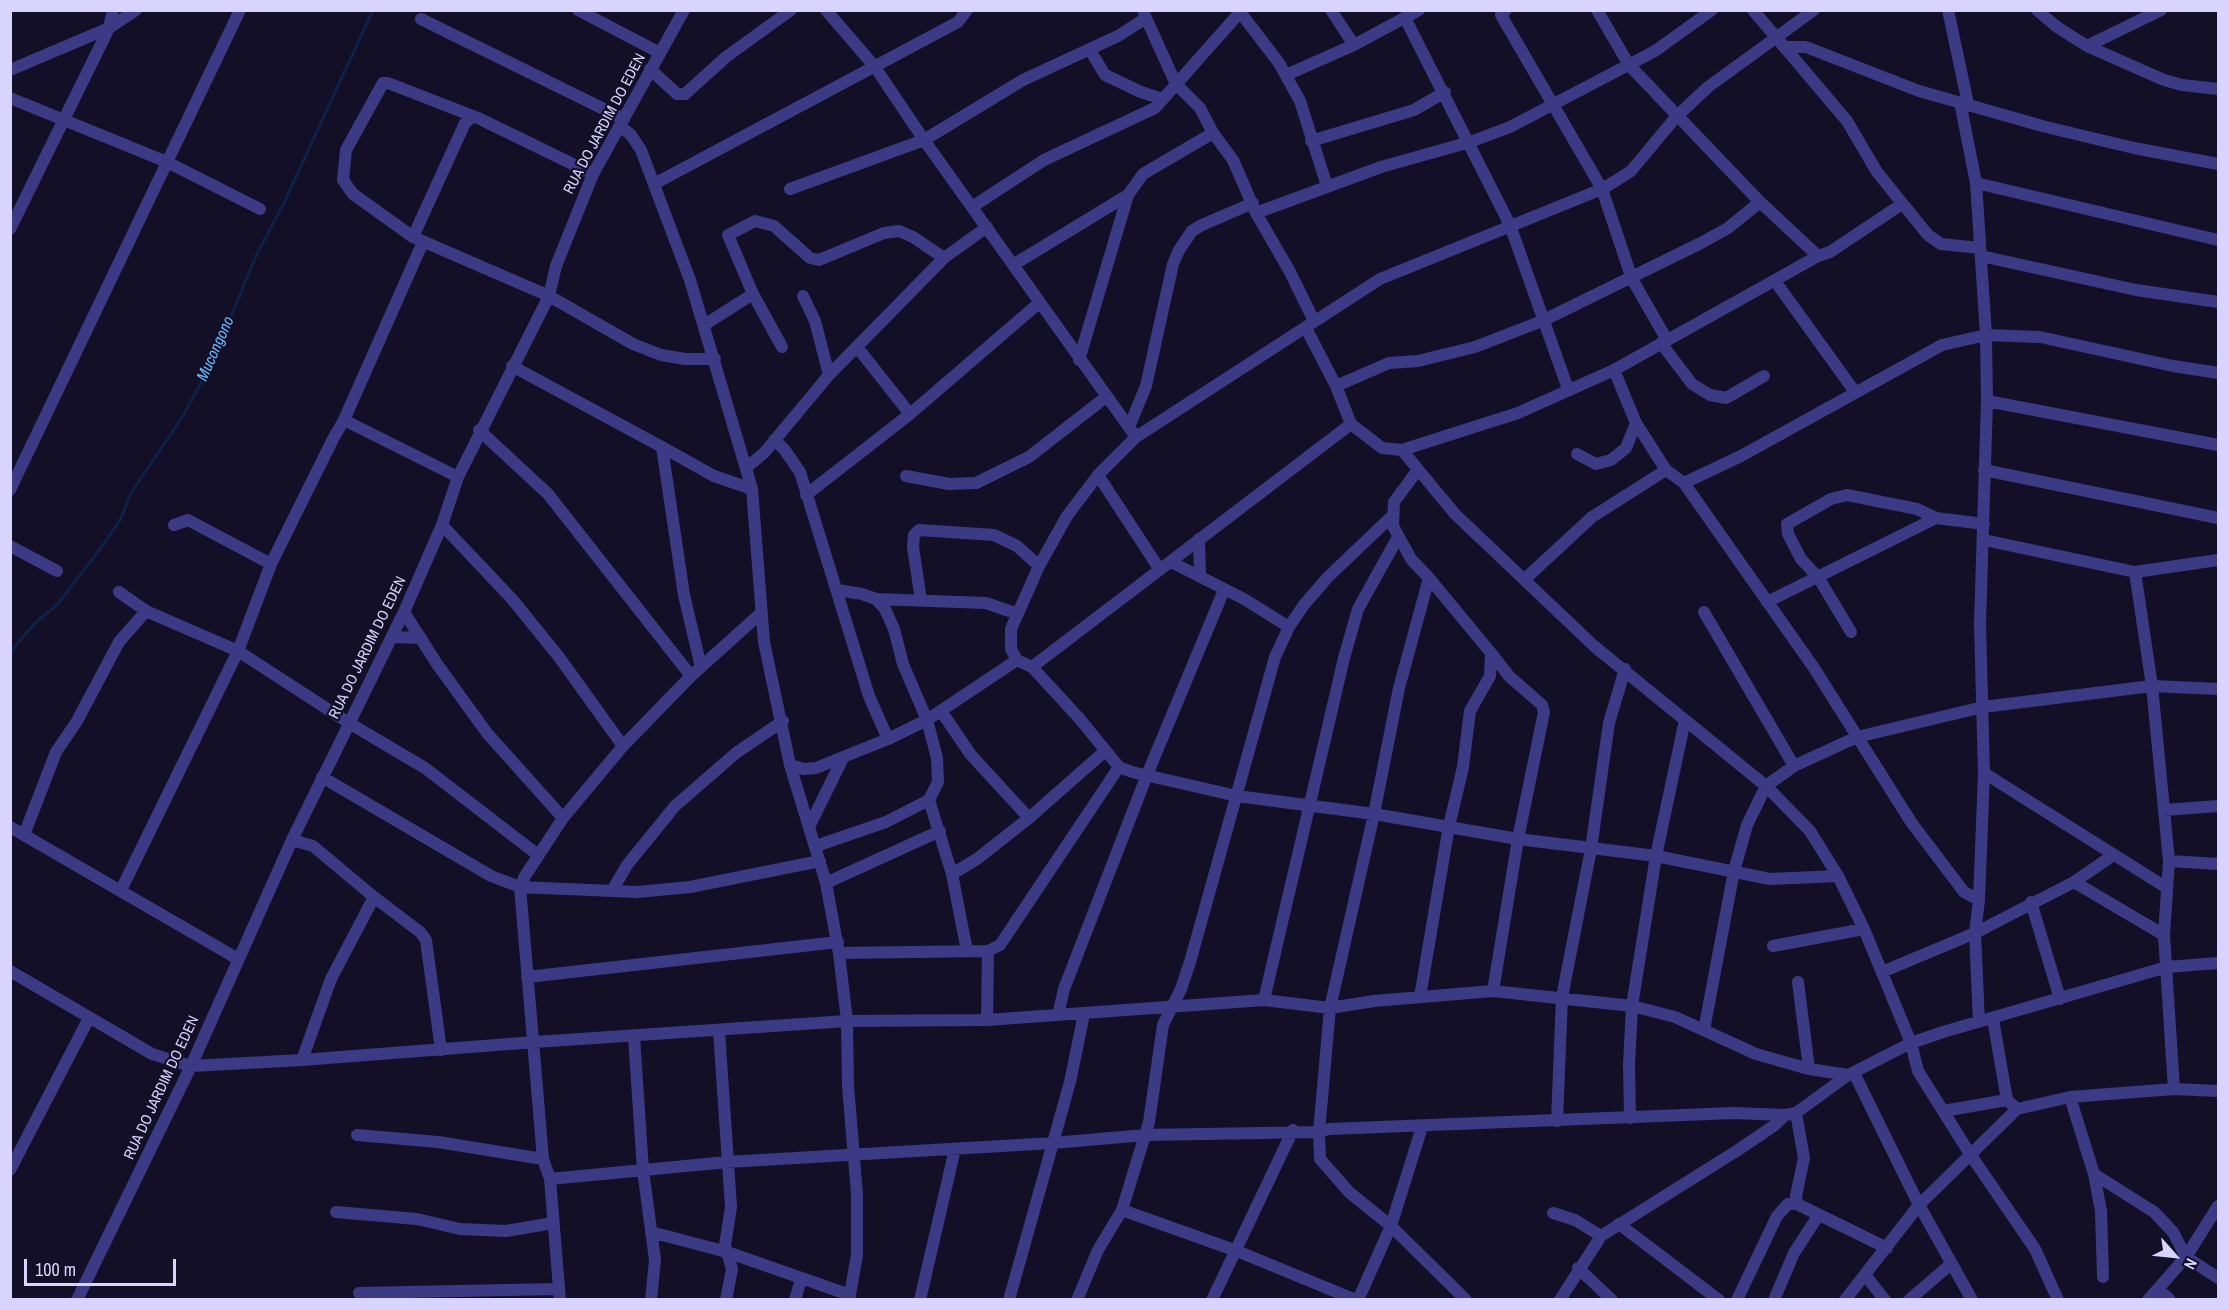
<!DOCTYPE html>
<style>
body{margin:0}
#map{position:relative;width:2229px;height:1310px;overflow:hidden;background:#130f26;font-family:"Archivo Narrow",sans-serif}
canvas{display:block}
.frame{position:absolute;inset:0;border:12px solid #d9d4ff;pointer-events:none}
.north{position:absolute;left:2145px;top:1226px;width:60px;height:60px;-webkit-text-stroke:4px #130f26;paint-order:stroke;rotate:117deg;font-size:16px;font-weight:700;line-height:24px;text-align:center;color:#d9d4ff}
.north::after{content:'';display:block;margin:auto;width:21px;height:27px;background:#d9d4ff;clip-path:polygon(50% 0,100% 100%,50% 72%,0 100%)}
.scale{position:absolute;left:24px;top:1259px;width:152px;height:27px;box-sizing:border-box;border:3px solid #d9d4ff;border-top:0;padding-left:8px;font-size:18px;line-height:21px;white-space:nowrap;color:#d9d4ff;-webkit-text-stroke:4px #130f26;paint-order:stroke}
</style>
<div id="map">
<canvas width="2229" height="1310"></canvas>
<div class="frame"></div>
<div class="north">N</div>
<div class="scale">100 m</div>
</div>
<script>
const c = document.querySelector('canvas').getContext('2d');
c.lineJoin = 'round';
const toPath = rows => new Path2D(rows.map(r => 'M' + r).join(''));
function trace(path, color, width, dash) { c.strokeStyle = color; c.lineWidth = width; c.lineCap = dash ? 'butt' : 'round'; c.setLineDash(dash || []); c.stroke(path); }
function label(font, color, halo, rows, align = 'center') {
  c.font = font + ' "Archivo Narrow",sans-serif'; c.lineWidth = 4.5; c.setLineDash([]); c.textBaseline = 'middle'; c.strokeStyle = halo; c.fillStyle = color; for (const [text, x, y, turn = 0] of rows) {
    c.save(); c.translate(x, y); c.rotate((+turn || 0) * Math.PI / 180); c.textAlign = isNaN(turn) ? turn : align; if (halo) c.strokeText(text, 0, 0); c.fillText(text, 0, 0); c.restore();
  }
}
trace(toPath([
 [10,656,16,645,35,623,57,605,103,545,120,520,131,493,181,419,210,367,256,256,284,203,373,10]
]), '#0c2248', 3);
trace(toPath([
 [578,10,660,53],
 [826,10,875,67,924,140,1136,437],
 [1331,10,1354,45],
 [1506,10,1501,15,1602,189,1632,279,1667,340],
 [1597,10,1629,65,1760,202,1818,256],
 [1753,10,1847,121,1877,172,1928,235,1941,244,1980,248],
 [1814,10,1708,87,1676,117,1631,171,1617,180,1602,189,1380,279,1136,437,1098,475,1067,516,1039,566,1011,629,1011,649,1017,660,1032,667,1079,718,1119,767,1132,772,1237,796,1374,814,1518,839,1656,856,1770,879,1838,876],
 [1948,10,1968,104],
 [2037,10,2057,27,2087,46,2164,80,2182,85,2218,89],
 [1240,12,1279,63,1300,101,1327,186],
 [1146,18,1176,84,1200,108,1213,133,1233,160,1256,213,1289,270,1314,321],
 [1405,18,1510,225,1568,389],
 [421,19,624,119],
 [2087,46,2161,10],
 [1785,47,1806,47,1919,91,2046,127,2134,148,2218,164],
 [1090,50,1105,75,1141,92,1163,99],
 [650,69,677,94,685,94,726,57,791,10],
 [10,70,109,28,136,10],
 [1286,75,1354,45,1419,10],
 [10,98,167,162,260,209],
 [1960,102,1976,183,1986,335,1987,401,1980,623,1984,773,1979,900,1975,933,1979,1022],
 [471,118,465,123,413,237,549,296,633,344,661,355,685,359,715,359],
 [620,126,631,135,641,150,690,280,752,489,764,642,790,765,826,883,839,953,847,1021,848,1086,857,1194,857,1255,849,1300],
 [1311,141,1414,110,1445,92],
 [1976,183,2218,240],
 [654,184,958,22,967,10],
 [790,189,924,140,1023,80,1118,36,1146,18,1143,10],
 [972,207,1044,160,1155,108,1242,10],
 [1256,213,1381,167,1470,142,1510,127,1655,51,1712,10],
 [10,229,109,28,113,10],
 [413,237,353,194,343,180,346,150,383,83,388,83,478,118,593,174],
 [1981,256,2136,290,2218,302],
 [1013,265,1128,195,1143,174,1213,133],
 [1775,281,1855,392],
 [753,294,782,347],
 [803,296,815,321,829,375],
 [704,325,753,294,728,235,755,221,774,226,810,258,819,260,884,233,899,231,913,237,944,258],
 [1306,328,1336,386,1351,424,1382,448,1402,450,1455,514,1594,646,1766,786,1810,831,1838,876,1864,929,1911,1043,1918,1071,1970,1154,2035,1249,2058,1300],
 [1661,343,1692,384,1710,395,1726,398,1764,376],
 [857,347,910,414],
 [1079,360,1128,195],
 [512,366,662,447],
 [1614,370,1636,423,1666,470,1684,483,1814,668,1911,822,1964,892,1979,900],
 [1336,386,1389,363,1418,361,1475,347,1542,321,1701,243,1728,228,1760,202],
 [1987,401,2218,445],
 [344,420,458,477],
 [1129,427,1146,386,1173,264,1179,250,1192,231,1202,225,1253,203],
 [479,430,548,494,691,676],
 [774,440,784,449,800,472,869,696,888,739],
 [1402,450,1518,413,1614,370,1818,256,1830,252,1902,204],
 [1577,454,1596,464,1611,460,1626,448,1636,423],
 [746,468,764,453,829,375,944,258,987,227],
 [1984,470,2218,518],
 [1417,471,1394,502,1393,526,1411,559,1429,578,1399,688,1374,814,1330,1008,1319,1132,1320,1159,1350,1193,1391,1226,1466,1300],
 [1098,475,1160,570],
 [906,476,949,484,976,483,1029,457,1106,397],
 [1684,483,1741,456,1942,345,1986,335,2040,337,2173,366,2218,373],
 [10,490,240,10],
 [806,495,910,414,1039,303],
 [174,525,188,520,271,564],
 [442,525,512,599,559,657,623,746],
 [1199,539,1200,577],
 [1984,540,2135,572,2218,560],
 [10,546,57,571],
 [1171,562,1244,599,1289,627],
 [2135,572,2152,686,2169,861,2164,935,2174,1089],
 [1429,578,1491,653],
 [1525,579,1592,517,1666,470],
 [119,592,146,611,238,651,349,723,425,768,538,855],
 [876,599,986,603,1018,614],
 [921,600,913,547,914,535,919,530,994,535,1017,546,1039,566],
 [1767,602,1936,518,1984,524],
 [404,612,437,664,487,733,563,818],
 [1704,612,1794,766],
 [1851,632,1818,577,1801,559,1788,534,1787,524,1831,499,1847,495,1917,509,1936,518],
 [393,637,421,638],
 [701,667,684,595,662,447,714,476,752,489],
 [1032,667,1351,424],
 [941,711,971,755,1029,818],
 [790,765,804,769,816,768,888,739,927,720,1017,660],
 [1984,773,2167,888],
 [322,777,491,876,520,887,637,892,690,887,820,861],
 [929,800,952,874,967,951],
 [2164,810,2218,806],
 [10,827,238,959],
 [809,827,843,758],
 [24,835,56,752,77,721,119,642,146,611],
 [292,840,313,846,374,897],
 [816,846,886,822,929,800,938,782,937,758,927,720,903,664,894,629,885,609,876,599,862,594,837,590],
 [2169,861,2218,864],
 [952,874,977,859,1029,818,1104,752],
 [2074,882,2164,935],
 [826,883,940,831],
 [121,890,238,651,271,564,333,439,344,420,423,242],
 [612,891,627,865,675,806,736,753,783,721],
 [2031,902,2060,999],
 [1773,946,1864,929],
 [839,953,988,951],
 [10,971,152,1054,191,1066,302,1060,535,1042,847,1021,987,1020,1264,1000,1330,1008,1374,1001,1493,991,1632,1006,1675,1017,1756,1054,1809,1069,1848,1075,1911,1043,1943,1032,2167,967,2218,963],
 [1882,972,1975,933,2074,882,2112,856],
 [527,977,838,942],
 [1798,982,1809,1069],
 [1420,997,1449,826,1463,767,1470,711,1490,676,1491,653,1509,676,1542,705,1544,712,1518,839,1493,991],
 [1264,1000,1344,658,1358,609,1398,537],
 [1058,1015,1064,989,1147,775,1224,590],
 [1993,1019,2007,1100],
 [987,1020,988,951,1000,945,1119,767],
 [1704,1030,1734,871,1747,825,1766,786,1794,766,1857,737,1983,707,2152,686,2218,689],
 [719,1031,731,1207,725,1245,732,1269,726,1300],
 [634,1037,643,1170,655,1260,651,1300],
 [302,1060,331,979,374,897,420,932,426,940,441,1050],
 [1854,1073,1919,1205,1972,1300],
 [2070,1097,2094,1174,2154,1212,2173,1232,2186,1257,2218,1278],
 [1943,1111,2007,1100,2017,1109,2070,1097,2174,1089,2218,1091],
 [1796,1113,1804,1158,1796,1196,1797,1204,1887,1248],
 [1630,1118,1629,1065,1632,1006,1656,856,1685,720],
 [1557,1121,1562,997,1591,849,1609,723,1625,669],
 [357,1135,438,1142,543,1159],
 [10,1170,89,1018],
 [2094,1174,2101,1211,2103,1277],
 [550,1179,727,1162,1053,1143,1145,1135,1319,1132,1329,1129,1734,1113,1785,1115],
 [1122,1210,1237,1251,1356,1300],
 [336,1212,417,1219,460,1229,506,1231,553,1223],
 [1553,1213,1575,1220,1601,1236],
 [1619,1224,1719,1300],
 [651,1232,727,1252,850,1295],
 [1578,1268,1612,1300],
 [1865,1275,1885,1300],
 [2158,1289,2170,1300],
 [359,1293,558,1289],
 [77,1300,191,1066,292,840,404,612,442,525,458,477,549,296,556,266,593,174,684,10],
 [560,1300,550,1179,543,1159,520,887,525,876,563,818,623,746,691,676,761,613],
 [795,1300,801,1279],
 [920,1300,955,1149],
 [1009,1300,1070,1082,1084,1014],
 [1077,1300,1098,1250,1122,1210,1149,1122,1163,1025,1181,989,1190,962,1275,657,1289,627,1303,606,1327,578,1393,515],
 [1212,1300,1293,1130],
 [1358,1300,1391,1226,1422,1127],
 [1560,1300,1601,1236,1738,1150,1775,1125,1785,1115,1796,1113,1848,1075],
 [1737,1300,1777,1216,1788,1204,1797,1204],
 [1774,1300,1794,1253,1818,1216],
 [1845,1300,1919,1205,2017,1109],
 [1909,1300,1951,1264],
 [2148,1300,2186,1257,2218,1206]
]), '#3d3a85', 12);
label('15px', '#d9d4ff', '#130f26', [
 ["RUA DO JARDIM DO EDEN",605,124,-62],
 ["RUA DO JARDIM DO EDEN",368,648,-64],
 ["RUA DO JARDIM DO EDEN",162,1088,-65]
]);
label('italic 16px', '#62b6ff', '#130f26', [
 ["Mucongono",216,349,-66]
]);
</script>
